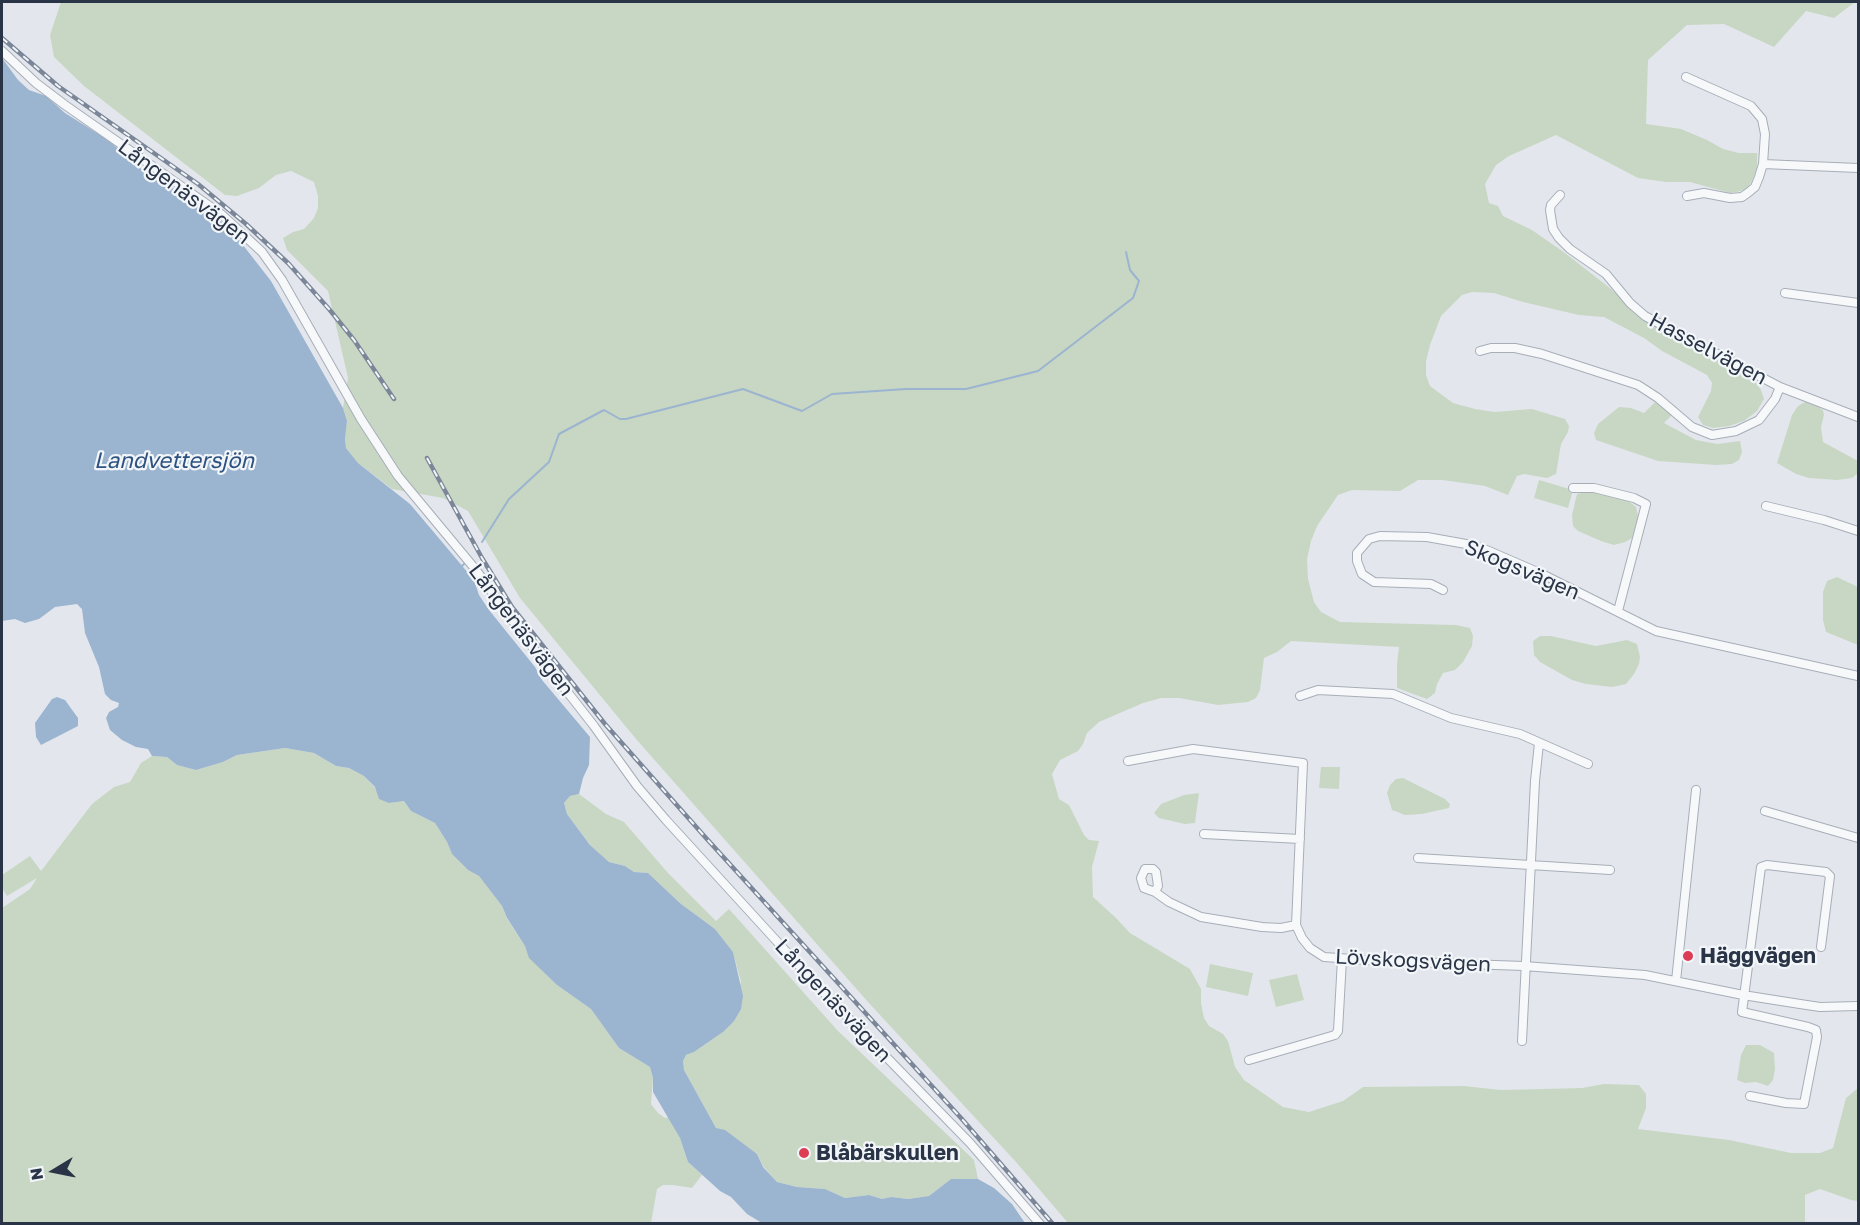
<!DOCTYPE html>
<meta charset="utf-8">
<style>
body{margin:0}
#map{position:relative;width:1860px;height:1225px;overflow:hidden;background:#e3e7ed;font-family:"Golos Text",sans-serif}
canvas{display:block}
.frame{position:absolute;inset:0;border:3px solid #293447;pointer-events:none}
.north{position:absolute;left:24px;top:1141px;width:60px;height:60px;-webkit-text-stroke:4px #f3f6f9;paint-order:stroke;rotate:260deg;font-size:16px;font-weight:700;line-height:24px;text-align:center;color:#293447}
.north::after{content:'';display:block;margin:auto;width:21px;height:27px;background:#293447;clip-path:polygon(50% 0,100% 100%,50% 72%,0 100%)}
</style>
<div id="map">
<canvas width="1860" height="1225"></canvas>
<div class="frame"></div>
<div class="north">N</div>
</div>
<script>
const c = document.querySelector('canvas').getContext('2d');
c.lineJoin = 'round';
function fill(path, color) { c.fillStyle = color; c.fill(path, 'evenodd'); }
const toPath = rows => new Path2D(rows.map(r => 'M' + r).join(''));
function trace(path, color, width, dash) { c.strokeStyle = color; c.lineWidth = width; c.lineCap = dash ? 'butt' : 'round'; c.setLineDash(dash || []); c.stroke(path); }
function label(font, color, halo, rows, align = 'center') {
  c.font = font + ' "Golos Text",sans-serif'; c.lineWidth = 4.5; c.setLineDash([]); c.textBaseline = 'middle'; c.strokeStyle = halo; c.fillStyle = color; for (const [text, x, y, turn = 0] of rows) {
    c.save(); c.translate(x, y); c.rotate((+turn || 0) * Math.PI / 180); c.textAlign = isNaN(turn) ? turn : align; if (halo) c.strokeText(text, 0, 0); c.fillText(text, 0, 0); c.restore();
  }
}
fill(toPath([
 [61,2,1855,2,1834,18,1806,11,1774,47,1724,24,1687,25,1648,60,1646,124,1681,129,1707,140,1723,149,1739,153,1757,153,1757,167,1752,181,1747,188,1741,191,1730,193,1690,182,1666,182,1638,178,1556,135,1509,156,1496,165,1485,184,1489,203,1498,206,1503,216,1532,230,1565,253,1611,289,1633,311,1753,379,1761,390,1764,399,1757,411,1744,421,1729,426,1713,428,1703,425,1698,417,1711,391,1712,383,1707,375,1662,351,1644,338,1604,317,1579,315,1523,302,1494,293,1472,292,1462,295,1441,316,1430,345,1426,361,1426,375,1430,386,1453,403,1475,409,1494,412,1532,409,1565,419,1569,426,1568,432,1561,444,1556,474,1547,478,1524,474,1517,476,1508,495,1485,486,1442,480,1418,480,1400,491,1352,490,1338,495,1317,526,1311,541,1307,559,1308,579,1314,602,1321,612,1340,622,1456,625,1470,628,1473,636,1472,646,1463,662,1455,670,1443,673,1437,684,1435,693,1427,699,1397,688,1397,664,1399,647,1291,641,1277,652,1264,658,1260,690,1256,698,1248,702,1218,705,1179,698,1161,698,1143,703,1099,722,1087,733,1083,744,1078,751,1060,760,1052,774,1059,799,1069,805,1084,835,1089,840,1099,841,1092,867,1093,897,1115,917,1130,933,1190,969,1201,989,1201,1003,1204,1018,1209,1026,1223,1034,1228,1041,1235,1067,1244,1080,1283,1107,1309,1112,1343,1101,1363,1087,1464,1086,1501,1090,1582,1088,1604,1084,1639,1085,1646,1094,1646,1108,1638,1129,1729,1140,1791,1153,1820,1153,1833,1148,1846,1098,1858,1088,1858,1201,1851,1200,1820,1189,1805,1195,1805,1224,1068,1223,1016,1162,868,1002,636,739,520,598,468,511,443,498,392,489,358,463,346,448,345,439,347,421,343,408,348,378,328,291,287,250,283,238,293,232,304,229,314,218,318,208,318,196,314,182,291,171,276,175,259,188,237,196,225,195,84,86,54,57,50,35],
 [1655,402,1672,415,1664,423,1696,440,1717,444,1740,441,1742,452,1739,460,1732,464,1716,465,1658,461,1596,440,1594,433,1598,424,1619,407,1631,408,1644,413],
 [1805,402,1817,406,1823,410,1824,415,1821,427,1823,442,1858,461,1858,473,1852,478,1837,480,1809,478,1796,474,1777,463,1792,415,1798,406],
 [1539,480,1573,490,1568,508,1534,498],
 [1589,491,1626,499,1636,507,1638,516,1632,538,1625,542,1614,545,1601,541,1578,531,1573,526,1572,515,1577,494],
 [1837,577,1858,587,1858,645,1826,632,1823,620,1823,592,1827,581],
 [1540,636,1551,636,1596,646,1627,640,1637,644,1640,657,1639,664,1634,674,1626,684,1612,687,1586,684,1572,680,1540,662,1534,655,1533,641],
 [285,748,314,753,336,766,349,768,364,776,389,803,404,801,411,811,435,823,447,842,452,854,468,870,479,876,502,906,507,919,525,946,530,958,557,985,591,1009,619,1048,650,1067,653,1078,651,1104,658,1113,665,1118,669,1117,680,1138,688,1162,702,1175,692,1188,673,1185,663,1185,657,1189,651,1223,2,1223,2,908,30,889,37,878,7,896,2,888,2,875,30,856,41,871,92,804,114,787,130,782,141,763,152,756,167,757,177,765,196,770,223,762,237,755],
 [1321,767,1340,767,1339,789,1319,788],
 [1403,778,1445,799,1450,804,1449,808,1422,814,1405,815,1392,810,1387,793,1390,785,1396,779],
 [1199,793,1195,823,1185,824,1159,818,1154,813,1161,804,1184,795],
 [579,794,606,814,624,822,668,873,716,921,729,909,838,1031,974,1160,978,1179,951,1179,929,1196,908,1199,891,1197,882,1199,869,1195,845,1198,825,1189,797,1187,777,1182,763,1166,757,1154,716,1128,684,1070,683,1061,686,1055,694,1052,723,1032,741,982,733,952,715,929,681,904,648,873,634,872,625,866,609,862,591,846,567,814,564,803,570,796],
 [1210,964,1253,973,1248,996,1206,987],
 [1297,974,1304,1000,1276,1007,1269,980],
 [1746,1045,1760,1045,1774,1053,1775,1069,1773,1080,1768,1086,1756,1082,1745,1083,1737,1080,1741,1055]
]), '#c8d7c3');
fill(toPath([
 [2,58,18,80,29,90,46,96,65,113,108,140,153,179,166,183,183,196,190,197,200,204,232,231,271,281,343,408,347,421,345,439,346,448,358,463,410,504,437,536,474,580,479,595,489,610,535,667,542,680,590,737,589,765,583,778,579,794,570,796,564,803,567,814,590,845,609,862,625,866,634,872,648,873,681,904,715,929,733,952,743,996,741,1009,734,1021,723,1032,694,1052,686,1055,683,1061,684,1070,716,1128,725,1130,757,1154,763,1167,777,1182,797,1187,825,1189,845,1198,869,1195,882,1199,891,1197,908,1199,929,1196,951,1179,978,1179,994,1188,1012,1204,1025,1223,762,1223,747,1214,731,1197,720,1191,688,1162,680,1138,653,1092,653,1078,650,1067,619,1048,591,1009,557,985,529,958,525,946,507,918,502,906,479,876,468,870,452,854,447,842,435,823,411,811,404,801,389,803,379,799,375,787,364,776,349,768,336,766,314,753,285,748,237,755,223,762,196,770,177,765,167,757,152,756,148,749,136,747,122,740,110,730,106,718,109,712,118,707,119,703,111,700,105,694,99,667,85,633,82,609,77,604,55,607,39,619,25,623,15,619,2,621],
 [57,697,65,700,78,718,78,726,41,745,36,737,35,723,52,699]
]), '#9bb4d0');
trace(toPath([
 [482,542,509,499,549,462,559,434,604,410,620,419,626,419,743,389,802,411,832,394,906,389,966,389,1038,371,1133,298,1139,281,1130,270,1126,252],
 [462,566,464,564]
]), '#9bb4d0', 2);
const minor = toPath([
 [2,51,36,83,65,105,221,214,262,252,282,280,361,419,398,476,476,570,523,635,594,726,637,786,666,820,825,994,970,1143,1040,1224],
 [1686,77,1751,106,1762,119,1765,134,1763,164,1759,177,1755,187,1749,192,1742,197,1730,198,1704,193,1687,196],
 [1763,164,1858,168],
 [1560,195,1551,205,1550,210,1553,229,1559,238,1570,249,1606,274,1630,303,1645,316,1780,387,1858,417],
 [1785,293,1858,303],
 [1480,351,1491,348,1515,348,1542,354,1638,385,1658,398,1692,427,1712,435,1736,431,1759,420,1775,399,1780,387],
 [1573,488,1594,488,1634,498,1646,504,1618,611],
 [1766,506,1824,520,1858,531],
 [1443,590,1431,584,1374,582,1362,574,1357,561,1357,553,1369,539,1380,536,1427,537,1466,544,1482,548,1542,574,1656,631,1858,676],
 [1300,696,1318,690,1393,694,1451,718,1520,734,1588,764],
 [1128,761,1193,749,1303,763,1296,925,1302,938,1310,948,1324,957,1381,961,1524,966,1645,975,1743,995,1800,1004,1820,1007,1858,1006],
 [1765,811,1858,838],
 [1204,834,1300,839],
 [1418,858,1610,870],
 [1155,892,1158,886,1156,872,1153,869,1145,869,1141,878,1144,888,1155,892,1169,902,1201,917,1262,927,1281,928,1296,925],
 [1676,981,1696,790],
 [1522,1041,1535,781,1539,743],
 [1249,1060,1335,1035,1338,1031,1342,959],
 [1750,1096,1786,1103,1804,1104,1817,1037,1816,1030,1808,1027,1742,1012,1761,867,1767,865,1826,872,1830,876,1821,947]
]);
trace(minor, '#a7aeb8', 10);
trace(minor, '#f7f8fa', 8);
const rail = toPath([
 [2,38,58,86,198,184,246,224,288,263,329,309,354,340,394,399],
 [427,458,482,558,512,607,605,724,706,838,961,1118,1053,1224]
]);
trace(rail, '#7b8698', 4.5);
trace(rail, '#f3f6f9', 2, [7]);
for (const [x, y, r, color] of [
 [1688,956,6,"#dd3d54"],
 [804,1153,6,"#dd3d54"]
]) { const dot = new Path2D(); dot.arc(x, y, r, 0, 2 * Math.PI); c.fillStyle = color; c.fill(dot); trace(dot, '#f3f6f9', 2); }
label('21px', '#293447', '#f3f6f9', [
 ["Långenäsvägen",184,192,37],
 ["Hasselvägen",1708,349,28],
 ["Skogsvägen",1522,570,23],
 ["Långenäsvägen",521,630,53],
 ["Lövskogsvägen",1413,961,3],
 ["Långenäsvägen",833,1001,47]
]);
label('bold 21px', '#293447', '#f3f6f9', [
 ["Häggvägen",1700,956],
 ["Blåbärskullen",816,1153]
], 'left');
label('italic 22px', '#2e5280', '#f3f6f9', [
 ["Landvettersjön",174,461]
]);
</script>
